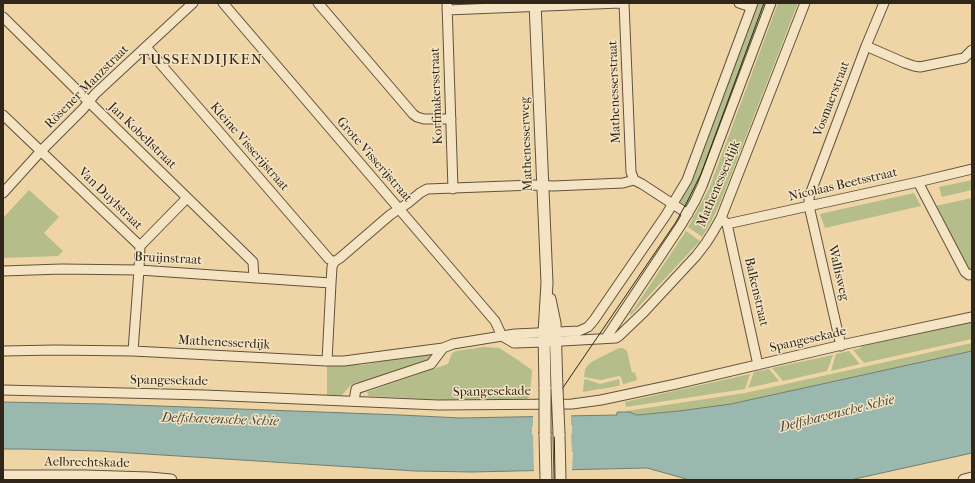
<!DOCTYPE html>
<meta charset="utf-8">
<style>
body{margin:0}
#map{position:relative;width:975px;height:483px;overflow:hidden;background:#efd5a5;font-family:"IM FELL French Canon",serif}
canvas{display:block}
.frame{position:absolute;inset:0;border:4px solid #30271a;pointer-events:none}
</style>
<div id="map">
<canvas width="975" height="483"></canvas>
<div class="frame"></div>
</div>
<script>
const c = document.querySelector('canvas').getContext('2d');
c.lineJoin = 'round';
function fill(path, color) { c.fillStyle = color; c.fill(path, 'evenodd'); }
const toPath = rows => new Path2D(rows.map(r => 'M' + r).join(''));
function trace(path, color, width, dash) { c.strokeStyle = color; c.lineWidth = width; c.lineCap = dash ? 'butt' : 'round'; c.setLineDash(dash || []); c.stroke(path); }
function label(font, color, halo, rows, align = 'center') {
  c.font = font + ' "IM FELL French Canon",serif'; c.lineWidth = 3; c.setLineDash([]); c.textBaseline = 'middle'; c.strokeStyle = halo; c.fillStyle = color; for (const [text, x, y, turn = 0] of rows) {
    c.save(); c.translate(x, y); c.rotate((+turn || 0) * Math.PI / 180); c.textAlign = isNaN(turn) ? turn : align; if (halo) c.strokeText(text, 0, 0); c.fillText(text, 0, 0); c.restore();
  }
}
fill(toPath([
 [756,3,768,3,699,187,689,205,685,206,680,202,680,199],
 [778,3,798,3,720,203,711,222,702,237,688,227,709,189],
 [972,180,972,190,942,197,939,187],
 [29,190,59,217,44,233,63,251,58,256,3,258,3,218],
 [914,193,921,206,825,228,820,214],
 [972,198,972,269,968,269,935,206],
 [686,231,700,241,630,316,630,312,634,309],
 [972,320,972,339,864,363,853,350,861,348,860,345],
 [972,343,972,351,731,404,679,411,645,414,637,415,627,412,626,411,745,393],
 [483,347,499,348,515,358,532,370,530,396,527,399,443,400,369,396,367,392,448,364,452,353,456,351],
 [619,348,623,348,627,351,632,373,635,372,637,380,624,384,623,384,621,377,619,376,601,380,584,377,585,369,589,364,593,361],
 [849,351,860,364,831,371,836,354],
 [430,353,431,359,366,382,359,382,351,385,341,396,327,395,327,363,362,365],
 [833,355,827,371,783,381,772,368],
 [769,369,779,381,748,388,754,372],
 [750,374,745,389,626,407,625,402],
 [586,379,600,384,619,379,620,385,618,386,602,389,599,389,583,392,584,380]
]), '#b5be8a');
const water = toPath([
 [972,351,972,453,850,480,690,480,647,468,472,472,415,471,99,451,23,449,3,449,3,402,106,404,401,415,460,418,617,415,617,412,629,412,637,415,679,411,731,404,972,351]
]);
fill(water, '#9ab8ad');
trace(water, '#707e72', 1);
fill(toPath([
 [571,414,571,425,572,425,572,434,571,434,572,452,573,452,572,472,534,473,533,435,532,434,532,426,533,426,533,415]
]), '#efd5a5');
const minor = toPath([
 [223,3,495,321,502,336],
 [318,3,413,114,417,117,424,119,451,119],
 [447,3,453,189],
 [624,3,631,172,634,180],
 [739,3,751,7],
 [447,10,620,3],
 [3,17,89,102,249,258,253,262,254,278],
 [866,46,905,63,914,66,920,67,964,58,972,50],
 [146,47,329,259,334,262],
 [3,115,140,246,139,270,133,351],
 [634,180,642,184,688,214],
 [918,182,965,272,969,275,972,274],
 [3,193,41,151,83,109,95,94,193,3],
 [721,218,727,224,918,182,972,169],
 [727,224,758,365],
 [140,246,187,198],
 [3,271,61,269,139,270,331,283],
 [502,336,514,343,544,342,616,338,619,336,644,312,696,256,706,243,713,232,721,218,805,3],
 [606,338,681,225,695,201,702,186,771,3],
 [841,346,815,232,809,206,809,197,866,46,884,3],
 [3,351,55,350,133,351,327,361,344,361,443,348,453,344,502,336,515,334,579,331,588,327,594,320,666,215,687,180,753,3],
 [327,361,331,283,332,267,334,262,340,258,390,215,408,203,420,193,427,189,534,185,553,186,623,183,634,180],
 [3,390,205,395,438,405,572,404,601,400,676,384,846,344,972,317],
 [354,401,356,389,431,364,443,348]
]);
const tertiary = toPath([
 [535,3,547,283,544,333,545,389],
 [550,299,555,323,557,389],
 [545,434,546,480],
 [559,434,560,480],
 [3,476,85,476,149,478,171,480],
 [964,480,972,478]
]);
trace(minor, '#60523d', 11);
trace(tertiary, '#60523d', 13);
trace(minor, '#f5e4c4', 9);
trace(tertiary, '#f5e4c4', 11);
trace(toPath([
 [555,480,554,416,555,407,558,397,562,389,676,222,687,202,701,174,764,3]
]), '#30271a', 1);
const tertiaryBridge = toPath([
 [545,389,545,434],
 [557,389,559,434]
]);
trace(tertiaryBridge, '#60523d', 13, []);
trace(tertiaryBridge, '#f5e4c4', 11);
label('13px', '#30271a', '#f5e4c4', [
 ["Rösener Manzstraat",87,87,-45],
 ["Mathenesserstraat",615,92,-92],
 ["Korfmakersstraat",437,96,-92],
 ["Vosmaerstraat",832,99,-69],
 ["Jan Kobellstraat",142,136,44],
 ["Mathenesserweg",527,144,-92],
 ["Kleine Visserijstraat",249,147,49],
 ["Grote Visserijstraat",374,160,49],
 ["Mathenesserdijk",719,184,-67],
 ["Nicolaas Beetsstraat",843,185,-13],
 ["Van Duylstraat",110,199,44],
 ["Bruijnstraat",168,259,3],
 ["Wallisweg",838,273,77],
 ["Balkenstraat",756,292,77],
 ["Spangesekade",808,340,-13],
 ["Mathenesserdijk",224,343,3],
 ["Spangesekade",169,381,1],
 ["Spangesekade",492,392,-1],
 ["Aelbrechtskade",87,463,1]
]);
label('italic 14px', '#4a4b3f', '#f5e4c4', [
 ["Delfshavensche Schie",837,414,-14],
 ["Delfshavensche Schie",220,420,2]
]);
c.letterSpacing = '1px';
label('15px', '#30271a', '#f5e4c4', [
 ["TUSSENDIJKEN",201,60]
]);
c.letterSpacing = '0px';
</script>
